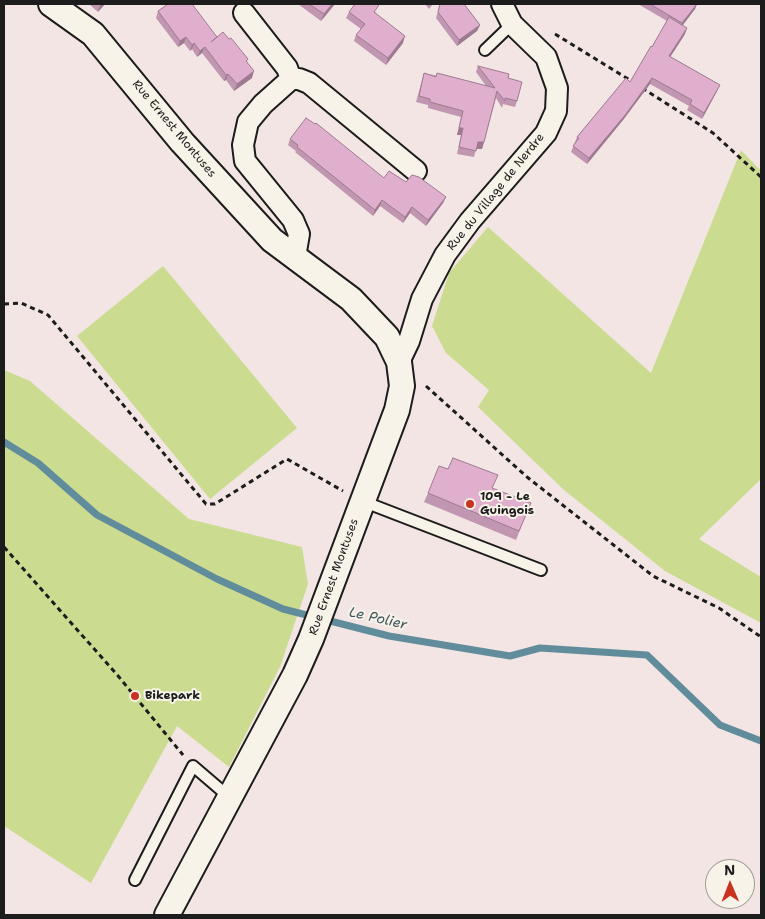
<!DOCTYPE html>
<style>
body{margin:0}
#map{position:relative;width:765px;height:919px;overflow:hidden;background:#f2e5e3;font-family:"Shantell Sans",sans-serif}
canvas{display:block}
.frame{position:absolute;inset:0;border:5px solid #1c1c1c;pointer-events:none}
.north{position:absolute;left:705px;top:859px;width:50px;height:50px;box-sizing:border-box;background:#f7f3e8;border:1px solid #9f9d96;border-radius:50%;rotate:359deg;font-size:14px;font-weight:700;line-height:20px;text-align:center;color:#1c1c1c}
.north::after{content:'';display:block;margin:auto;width:18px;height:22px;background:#c8321e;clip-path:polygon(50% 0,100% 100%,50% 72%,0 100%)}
</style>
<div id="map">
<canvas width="765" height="919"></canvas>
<div class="frame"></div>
<div class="north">N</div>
</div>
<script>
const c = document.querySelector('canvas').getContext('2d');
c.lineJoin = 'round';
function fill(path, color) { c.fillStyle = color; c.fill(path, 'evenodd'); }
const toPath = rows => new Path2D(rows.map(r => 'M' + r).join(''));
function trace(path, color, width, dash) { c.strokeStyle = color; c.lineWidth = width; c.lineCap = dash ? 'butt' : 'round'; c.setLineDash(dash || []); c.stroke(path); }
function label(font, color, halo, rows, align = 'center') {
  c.font = font + ' "Shantell Sans",sans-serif'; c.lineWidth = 4; c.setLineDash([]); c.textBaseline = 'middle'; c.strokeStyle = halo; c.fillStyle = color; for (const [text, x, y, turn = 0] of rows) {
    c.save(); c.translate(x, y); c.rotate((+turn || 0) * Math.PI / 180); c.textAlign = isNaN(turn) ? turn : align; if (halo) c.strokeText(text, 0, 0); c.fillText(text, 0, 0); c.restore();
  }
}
fill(toPath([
 [741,150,759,169,761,168,761,479,699,539,761,577,761,623,665,571,564,490,478,407,489,390,446,353,432,326,449,273,488,227,651,373],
 [163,266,297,428,210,499,77,336],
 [4,370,30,381,189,519,302,547,308,584,280,667,229,767,177,726,91,883,4,826]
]), '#cbdc91');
trace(toPath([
 [4,442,38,463,97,515,217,579,283,609,389,636,510,656,540,648,647,655,720,725,761,741]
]), '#608c9b', 7);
const service = toPath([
 [485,50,512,24],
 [362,501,541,570],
 [135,880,193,766,221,790,231,795]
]);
const minor = toPath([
 [244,13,287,68,291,79],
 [295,257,299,234,293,220,245,161,243,145,248,122,263,104,291,79,299,79,309,83,416,171],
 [399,362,409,341,422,299,445,255,470,221,546,133,556,111,557,88,546,57,512,24,502,4]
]);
const tertiary = toPath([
 [51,4,93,34,182,142,272,240,351,299,387,337,399,362,402,386,397,410,311,639,295,675,167,915]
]);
trace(service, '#1c1c1c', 14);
trace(minor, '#1c1c1c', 24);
trace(tertiary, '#1c1c1c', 28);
trace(toPath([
 [555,34,633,82],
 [642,88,713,133,761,177],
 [4,304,21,303,48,315,206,504,215,504,287,459,343,491],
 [426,386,527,477,653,576,719,608,761,637],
 [4,547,119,677,183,755]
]), '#1c1c1c', 3, [5, 4]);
trace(service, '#f7f3e8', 10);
trace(minor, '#f7f3e8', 20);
trace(tertiary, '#f7f3e8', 24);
fill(toPath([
 [89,4,105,4,98,12],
 [298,4,335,4,321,21],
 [425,4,433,4,429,9],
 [440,4,464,4,480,25,477,31,457,46,436,18],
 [638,4,697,4,695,9,682,25,685,34,670,57,717,91,702,119,687,110,689,106,650,84,623,120,587,164,571,152,577,137,630,82,652,47,667,21],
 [158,11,217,37,229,39,248,59,247,61,252,78,234,91,226,80,224,81,202,53,197,57,192,49,190,51,184,43,178,47,156,18],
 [349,12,377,12,375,13,403,43,386,65,354,41,356,35,361,29,346,18],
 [478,66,508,78,517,101,515,107,503,104,502,108,496,98,482,149,476,149,474,157,457,154,461,135,457,135,461,117,428,108,428,105,416,102,424,73,486,86,476,72],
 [290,139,384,178,406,182,446,197,443,203,426,226,410,213,403,223,380,206,373,216,295,152,296,151,288,145],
 [493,488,527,512,516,540,424,502,428,493]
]), '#c196b0');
fill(toPath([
 [102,4,105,4,98,12,100,5],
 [332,4,335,4,321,21,324,14],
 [697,4,695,9,680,29,682,23],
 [480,25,477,31,457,46,459,40],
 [687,28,685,34,667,62,669,56],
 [405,36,403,43,386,65,388,58],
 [186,37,184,43,178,47,180,41],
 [194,43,192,49,190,51,192,45],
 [205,47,202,53,197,57,200,51],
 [254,71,252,78,234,91,237,84],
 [228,74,226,80,224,81,226,75],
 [652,78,650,84,623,120,587,164,589,158],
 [720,85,717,91,702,119,704,113],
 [459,128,463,128,461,135,457,135],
 [478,142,484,142,482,149,476,149],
 [446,197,443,203,426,226,428,220],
 [382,200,380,206,373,216,375,210],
 [412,207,410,213,403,223,405,217]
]), '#9d7a90');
const building = toPath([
 [168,4,192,4,217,37,211,42,223,32,229,39,231,38,248,59,246,61,254,71,237,84,228,74,226,75,205,47,200,51,194,43,192,45,186,37,180,41,158,11,168,4],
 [309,4,332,4,324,14,309,4],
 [355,4,377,4,379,5,374,12,405,36,388,58,356,35,365,24,349,12,355,4],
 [440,4,464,4,480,25,459,40,438,12,440,4],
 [650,4,697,4,682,23,650,4],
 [669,17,687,28,669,56,720,85,704,113,690,104,692,100,652,78,626,114,589,158,573,146,579,138,577,137,626,78,630,82,651,46,652,47,669,17],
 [478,66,509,74,508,78,522,82,517,101,505,98,505,101,497,91,484,142,478,142,476,151,459,147,463,128,459,128,463,111,430,102,430,99,419,96,424,73,436,77,437,73,495,88,478,66],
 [306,118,315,124,316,123,384,178,389,171,406,182,412,175,419,177,446,197,428,220,412,207,405,217,382,200,375,210,297,147,298,145,290,139,306,118],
 [453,458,498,475,492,488,531,503,519,531,428,493,439,466,448,469,453,458]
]);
fill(building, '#e0afcd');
trace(building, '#9d7a90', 1);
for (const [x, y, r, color] of [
 [470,504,5,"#c8321e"],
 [135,696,5,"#c8321e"]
]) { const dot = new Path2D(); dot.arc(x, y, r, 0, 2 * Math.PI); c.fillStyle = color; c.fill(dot); trace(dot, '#f7f3e8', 2); }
label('12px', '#1c1c1c', '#f7f3e8', [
 ["Rue Ernest Montuses",174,129,50],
 ["Rue du Village de Nerdre",496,192,-51],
 ["Rue Ernest Montuses",334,577,-70]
]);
label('bold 12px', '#1c1c1c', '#f7f3e8', [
 ["109 - Le",480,497],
 ["Guingois",480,511],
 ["Bikepark",145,696]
], 'left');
label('italic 14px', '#3e545c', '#f7f3e8', [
 ["Le Polier",378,619,13]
]);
</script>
